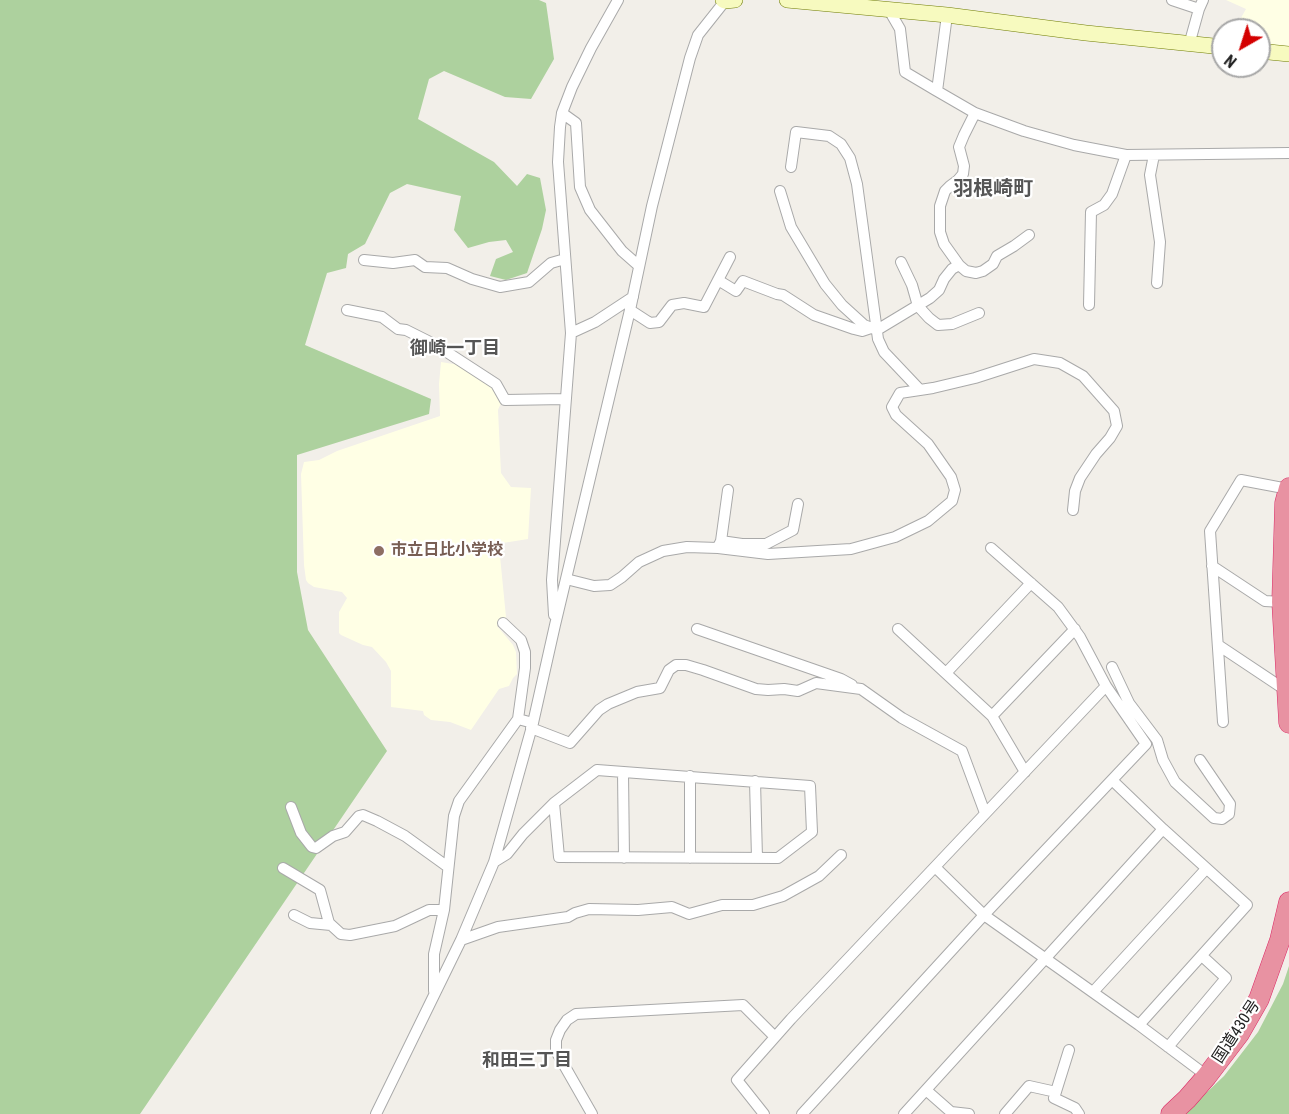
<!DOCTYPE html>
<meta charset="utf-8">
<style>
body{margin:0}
#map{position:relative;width:1289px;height:1114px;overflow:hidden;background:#f2efe9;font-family:"Roboto Condensed",sans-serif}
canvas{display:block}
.north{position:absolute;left:1211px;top:18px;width:60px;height:60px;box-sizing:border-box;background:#fff;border:2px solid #a7a7a7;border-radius:50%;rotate:219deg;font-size:16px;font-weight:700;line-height:24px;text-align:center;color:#222}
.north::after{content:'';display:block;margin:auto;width:21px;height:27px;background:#d40000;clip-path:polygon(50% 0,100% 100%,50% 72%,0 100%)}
</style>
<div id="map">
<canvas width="1289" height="1114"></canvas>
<div class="north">N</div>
</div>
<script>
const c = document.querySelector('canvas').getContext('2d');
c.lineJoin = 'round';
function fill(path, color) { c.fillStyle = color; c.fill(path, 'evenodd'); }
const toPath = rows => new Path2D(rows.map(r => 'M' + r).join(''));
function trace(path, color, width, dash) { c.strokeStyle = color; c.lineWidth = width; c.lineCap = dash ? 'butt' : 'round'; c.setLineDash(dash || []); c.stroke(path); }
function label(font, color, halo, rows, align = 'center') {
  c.font = font + ' "Roboto Condensed","Noto Sans JP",sans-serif'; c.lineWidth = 4.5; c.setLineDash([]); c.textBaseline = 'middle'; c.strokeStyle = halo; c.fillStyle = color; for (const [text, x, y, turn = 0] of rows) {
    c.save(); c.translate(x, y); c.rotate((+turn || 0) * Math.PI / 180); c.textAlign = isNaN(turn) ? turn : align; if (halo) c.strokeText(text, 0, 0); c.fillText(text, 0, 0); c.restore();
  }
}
fill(toPath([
 [1226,0,1289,0,1289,48,1259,44,1259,30,1234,30,1246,9],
 [456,361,496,389,501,403,498,410,501,473,511,487,531,488,528,539,503,543,500,556,506,617,497,626,513,645,516,652,517,674,513,678,509,686,499,689,471,730,450,722,431,720,424,715,423,711,391,707,391,671,386,662,372,647,363,645,341,635,339,633,339,612,347,598,342,592,314,587,308,583,306,580,304,565,301,474,304,462,319,460,337,451,440,416,439,384,441,362,453,364]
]), '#ffffe5');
fill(toPath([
 [0,0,539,0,546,3,554,59,531,99,505,97,444,71,429,79,418,119,494,162,517,186,527,174,540,178,546,210,542,229,527,273,506,280,490,276,496,259,513,252,506,240,489,242,468,248,454,230,461,196,407,184,390,193,365,244,348,254,346,268,327,273,305,345,431,399,429,414,297,455,297,572,308,630,387,751,140,1114,0,1114],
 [1289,966,1289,1114,1184,1114,1224,1076,1258,1032,1283,984]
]), '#add19e');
const street = toPath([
 [618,0,591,48,572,87,562,113,576,123,580,187,590,210,622,251,639,266],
 [1172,0,1199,9],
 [889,10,900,29,905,72,937,91],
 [947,15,937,91,975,113,1024,131,1074,145,1126,155,1289,153],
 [1189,45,1199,9,1203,0],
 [1154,155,1150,175,1160,242,1157,283],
 [791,167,796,132,829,136,841,144,850,158,857,184,878,339,884,352,920,390],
 [780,191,791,227,825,284,842,305,864,325,877,330,930,298,939,290,944,279,952,269,959,265,944,244,940,232,940,206,945,191,950,186,958,180,963,174,964,166,959,147,964,135,975,113],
 [364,260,393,263,415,260,425,267,447,268,472,279,500,287,529,282,551,263,565,259],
 [901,262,912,285,918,306,929,318,938,325,952,324,979,313],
 [959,265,966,271,976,273,983,271,993,264,997,256,1014,246,1029,235],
 [718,280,736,291,743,281,777,294,783,295,814,315,854,329,862,331,871,328],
 [1089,305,1091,212,1104,205,1112,194,1126,155],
 [347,310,382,317,398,329,406,330,436,345,496,384,505,400,565,399],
 [630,310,650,323,659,322,672,305,684,303,704,307,730,257],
 [571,333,595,322,633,297],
 [721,541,742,544,766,544,793,530,798,504],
 [719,545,721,541,728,490],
 [1212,566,1265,601,1282,602],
 [566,579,594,586,610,585,622,577,639,562,663,551,687,547,718,548,768,554,851,549,895,537,928,521,952,501,955,490,951,477,928,444,896,415,892,407,900,393,933,388,975,378,1034,359,1060,363,1083,376,1114,411,1117,426,1110,438,1096,454,1080,478,1075,491,1073,510],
 [554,615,552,580,571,333,558,162,560,127,562,113],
 [503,623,521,640,525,652,525,668,518,719],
 [697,629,841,679,852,685],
 [898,629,992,716,1025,772],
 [1218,645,1287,691],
 [1112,667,1129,703,1157,740,1163,760,1175,782,1214,818,1222,819,1229,814,1230,804,1200,760],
 [946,673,1031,583],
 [992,716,1075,629],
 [1223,722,1210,531,1241,480,1289,489],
 [531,728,570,743,599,710,608,704,637,692,660,688,669,670,676,665,686,665,703,670,756,689,768,690,784,689,798,691,816,683,861,689,902,718,962,751,985,813],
 [623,772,624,858],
 [690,776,690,858],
 [1112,780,1163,829,1247,905,1139,1025],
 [755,781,757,858],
 [291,807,301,833,312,847,316,848,333,836,345,832,359,816,363,815,377,821,405,836,448,867],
 [494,862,507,854,523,834,554,803,597,770,810,786,812,832,778,858,559,857,554,803],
 [935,867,984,915,1139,1025,1207,1076],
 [283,868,320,890,329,923,341,934,350,935,395,926,429,910,444,910],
 [294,915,310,923,331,925],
 [461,940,498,927,568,917,575,913,589,909,638,910,672,907,689,914,722,905,753,905,783,896,819,876,841,855],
 [434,991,434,954,444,910,454,816,459,801,518,719,533,723],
 [1093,992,1206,869],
 [1168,1047,1226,978,1202,956],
 [1069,1050,1054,1098,1075,1108,1079,1114],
 [926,1090,951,1112,969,1114],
 [376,1114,461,940,494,862,533,723,555,625,630,310,652,206,690,58,698,35,725,1],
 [592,1114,556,1051,556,1040,560,1030,567,1020,576,1014,743,1005,775,1037],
 [764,1114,737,1080,791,1019,1106,686],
 [802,1114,984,915,1146,744,1106,686,1080,637,1058,607,991,548],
 [904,1114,1163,829],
 [1005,1114,1029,1086,1056,1092]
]);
const secondary = toPath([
 [723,0,725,1,735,0],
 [787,0,947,15,1086,33,1223,47],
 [1259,51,1289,54]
]);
const highway = toPath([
 [1289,488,1285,503,1282,602,1289,723],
 [1171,1114,1187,1099,1207,1076,1239,1034,1259,999,1280,940,1289,902]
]);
trace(street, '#a9a9a9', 12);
trace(secondary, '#707d05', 16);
trace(highway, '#dc2a67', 21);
trace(street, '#fff', 10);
trace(secondary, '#f7fabf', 15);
trace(highway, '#e892a2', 20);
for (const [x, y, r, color] of [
 [379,551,6,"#8d6e63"]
]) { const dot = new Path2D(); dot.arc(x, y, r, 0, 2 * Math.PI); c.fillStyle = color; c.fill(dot); trace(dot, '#fff', 2); }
label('bold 16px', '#785e54', '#fff', [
 ["市立日比小学校",391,551]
], 'left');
label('16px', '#222', '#fff', [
 ["国道430号",1237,1032,-57]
]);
label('bold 18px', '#555', '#fff', [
 ["御崎一丁目",455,349],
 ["和田三丁目",527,1061]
]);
label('bold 20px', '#555', '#fff', [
 ["羽根崎町",993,190]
]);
</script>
